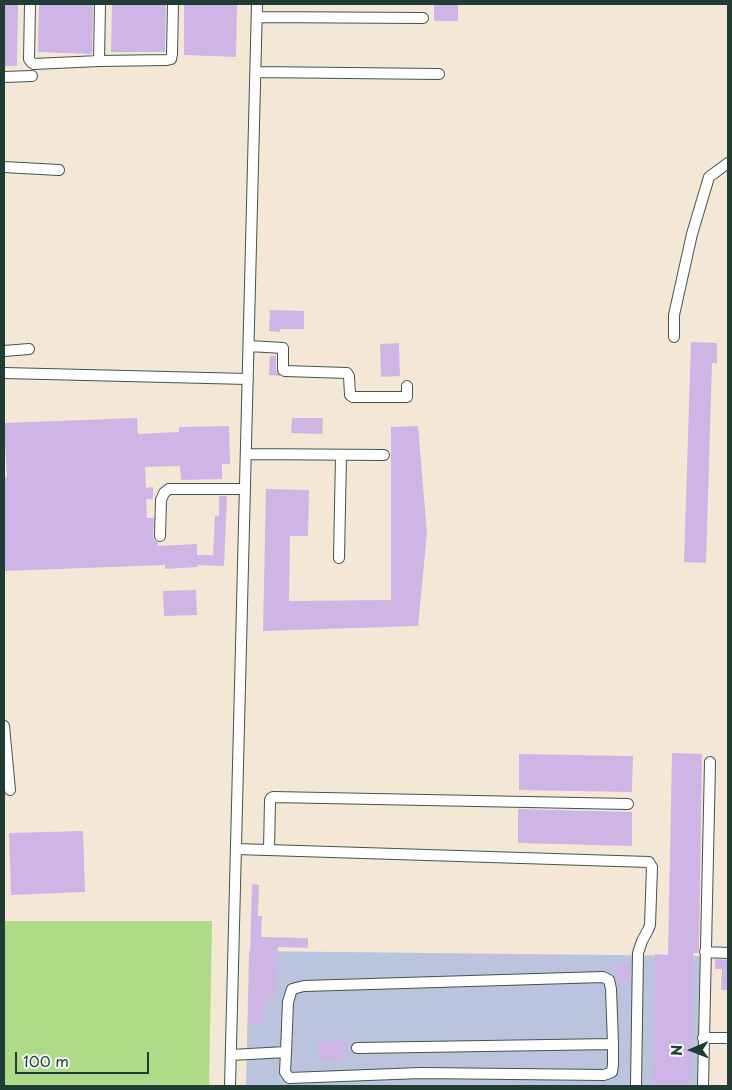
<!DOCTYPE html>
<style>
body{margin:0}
#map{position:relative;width:732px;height:1090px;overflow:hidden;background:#f5e7d6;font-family:"Playpen Sans",sans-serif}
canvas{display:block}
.frame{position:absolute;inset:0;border:5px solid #1f3d34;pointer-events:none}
.north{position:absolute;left:667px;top:1025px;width:50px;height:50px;-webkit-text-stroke:4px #f6f6f2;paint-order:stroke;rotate:269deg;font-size:14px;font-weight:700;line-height:20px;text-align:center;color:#1f3d34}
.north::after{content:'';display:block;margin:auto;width:18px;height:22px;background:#1f3d34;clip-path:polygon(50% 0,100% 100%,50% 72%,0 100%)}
.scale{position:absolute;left:15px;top:1052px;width:134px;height:22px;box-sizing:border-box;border:2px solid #1f3d34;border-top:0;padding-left:6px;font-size:15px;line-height:18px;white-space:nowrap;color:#1f3d34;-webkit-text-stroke:4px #f6f6f2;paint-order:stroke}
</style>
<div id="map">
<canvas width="732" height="1090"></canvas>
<div class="frame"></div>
<div class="north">N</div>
<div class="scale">100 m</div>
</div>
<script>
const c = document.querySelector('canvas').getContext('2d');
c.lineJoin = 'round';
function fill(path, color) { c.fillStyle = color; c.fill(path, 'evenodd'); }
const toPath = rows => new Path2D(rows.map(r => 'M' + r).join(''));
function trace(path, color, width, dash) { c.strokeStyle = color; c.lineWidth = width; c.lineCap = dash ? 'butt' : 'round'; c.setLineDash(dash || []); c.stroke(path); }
fill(toPath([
 [249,951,701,956,699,1086,246,1086]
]), '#bac4de');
fill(toPath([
 [4,921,212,921,209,1086,4,1086]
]), '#aedb87');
fill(toPath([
 [4,4,18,4,17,66,4,66],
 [39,4,93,4,92,54,38,52],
 [112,4,166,4,165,52,111,52],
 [184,4,237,4,236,57,184,55],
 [434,4,458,4,458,21,434,21],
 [270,310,304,311,304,329,280,329,280,332,269,331],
 [691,342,717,343,717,363,712,363,706,563,684,562],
 [399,343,400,376,381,377,380,344],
 [270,356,276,356,276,371,280,376,269,375],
 [137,418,138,434,179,432,179,427,229,426,230,464,222,464,222,479,181,480,180,466,145,467,146,488,153,487,153,499,146,499,147,518,154,518,153,536,154,540,158,542,158,546,197,544,197,555,213,555,215,516,219,516,219,496,227,496,224,566,198,565,198,567,165,569,165,565,4,571,4,477,7,477,4,423],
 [292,418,323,418,322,434,291,433],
 [418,426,427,533,418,626,263,631,266,489,309,490,308,536,290,536,289,601,391,600,391,427],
 [196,590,197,615,164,616,163,591],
 [672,753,702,754,699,950,698,953,693,953,691,1086,653,1086,655,954,668,955],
 [519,754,633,756,632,792,519,790],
 [518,809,632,812,632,846,518,843],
 [83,831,85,892,11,895,9,833],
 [252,884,259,885,258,916,262,916,261,937,308,938,308,948,278,947,276,998,265,997,264,1024,248,1023],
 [715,959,728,960,728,990,721,990,722,969,715,969],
 [614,965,630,965,630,982,617,982,614,976],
 [345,1041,345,1059,318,1060,317,1042]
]), '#cfb5e5');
const minor = toPath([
 [30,4,29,59,31,62],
 [257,17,423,18],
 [99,61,100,4],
 [31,62,34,64,99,61,167,60,171,59,172,54,173,4],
 [256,72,439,74],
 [4,77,32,76],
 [4,167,59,170],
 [674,337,674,315,692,234,709,177,728,163],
 [249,346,283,348,283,370,285,371,347,373,349,376,350,395,353,397,407,397,407,386],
 [4,351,29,349],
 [4,373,248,379],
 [246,454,384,455],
 [160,536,161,500,164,493,169,489,245,489],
 [339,558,341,455],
 [4,726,10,790],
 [236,849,649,862,652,867,650,925,648,930,642,941,638,953,636,1086],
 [269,850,270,800,271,798,273,797,628,804],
 [705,952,728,953],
 [703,1038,728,1038],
 [357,1048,613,1044],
 [231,1055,286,1052,285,1072,289,1078,421,1073,604,1075,612,1072,613,1064,613,1044,611,989,609,980,603,977,304,986,292,989,288,1002,286,1052],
 [230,1086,257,4],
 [703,1086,710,762]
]);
trace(minor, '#3f564c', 12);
trace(minor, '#fff', 10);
</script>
